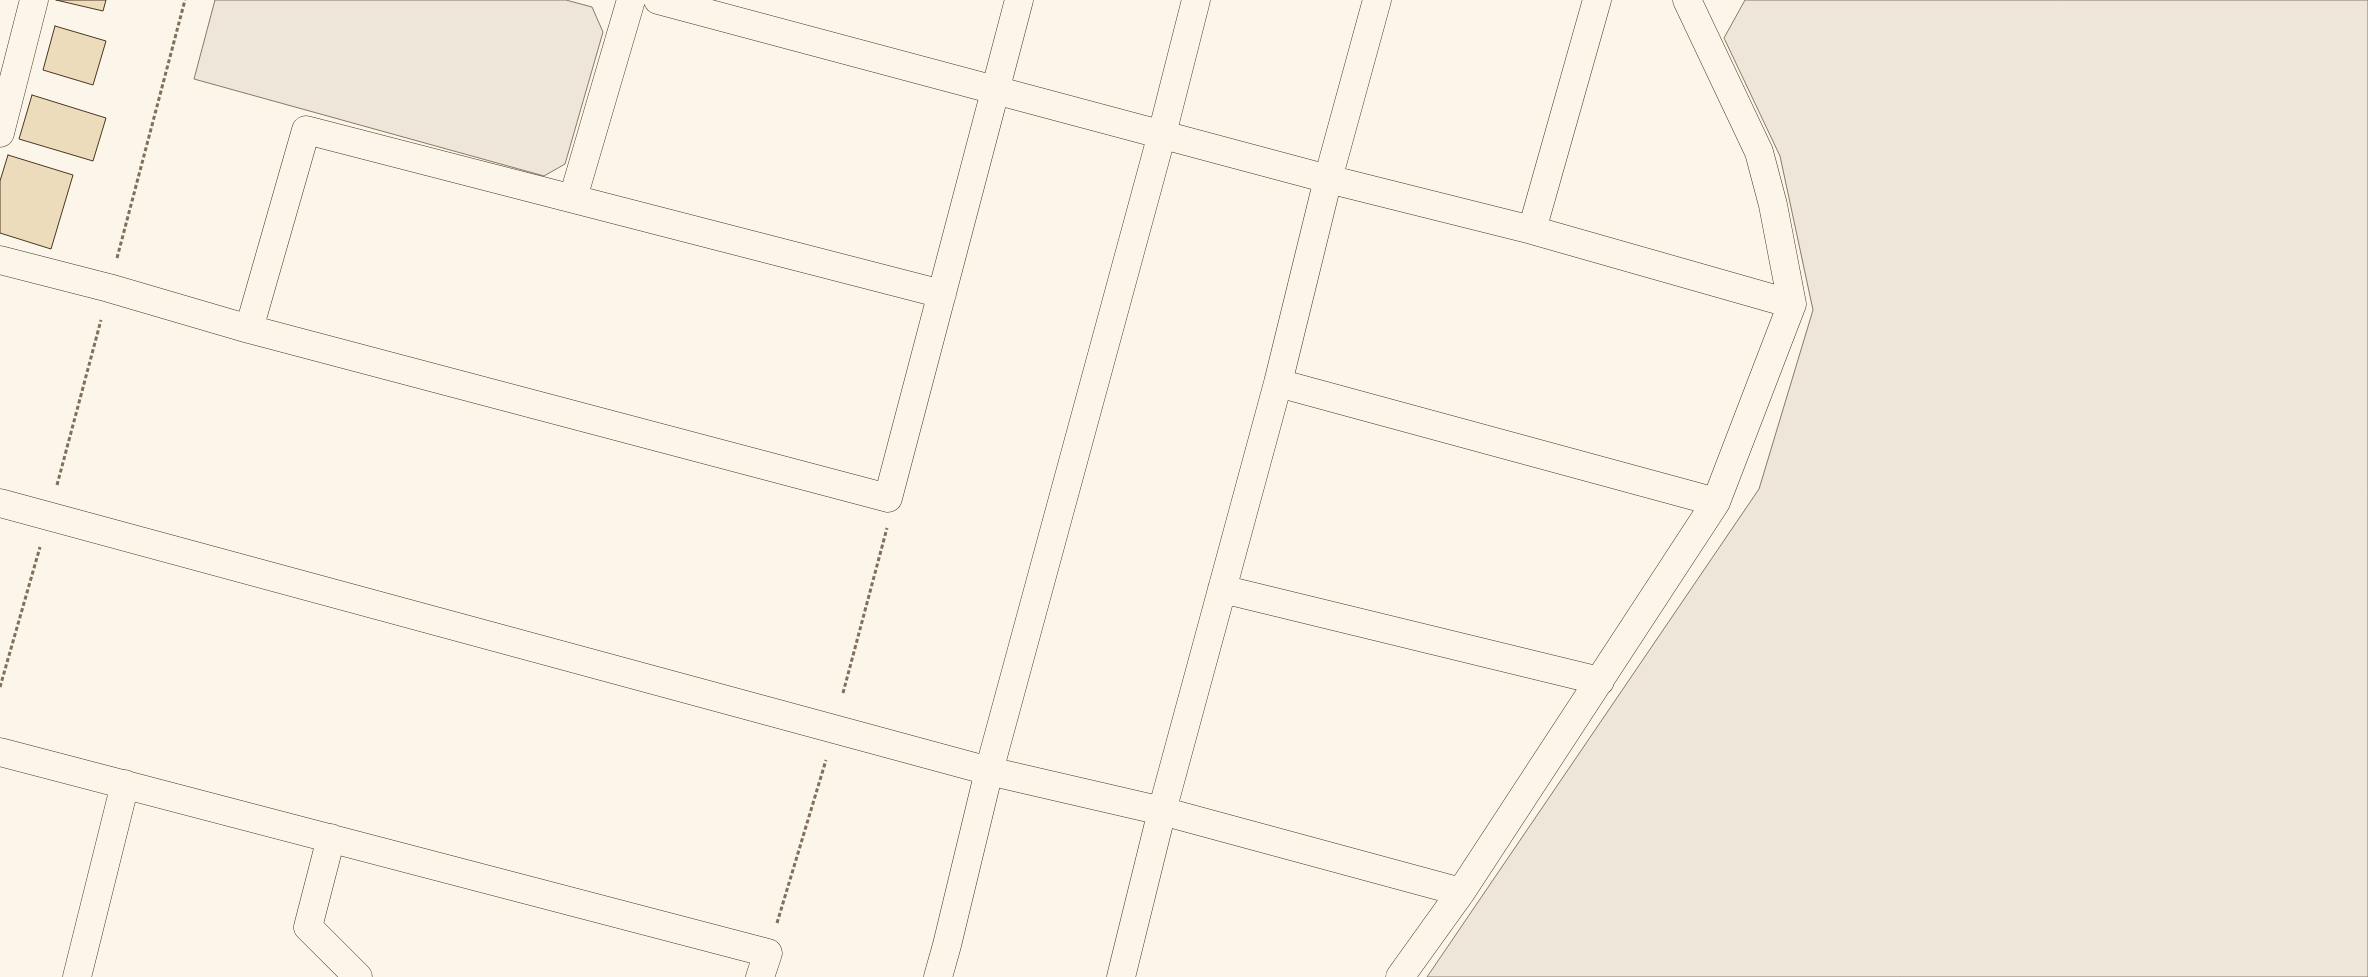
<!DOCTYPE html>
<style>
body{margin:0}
canvas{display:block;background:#fbf6e9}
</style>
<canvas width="2368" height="977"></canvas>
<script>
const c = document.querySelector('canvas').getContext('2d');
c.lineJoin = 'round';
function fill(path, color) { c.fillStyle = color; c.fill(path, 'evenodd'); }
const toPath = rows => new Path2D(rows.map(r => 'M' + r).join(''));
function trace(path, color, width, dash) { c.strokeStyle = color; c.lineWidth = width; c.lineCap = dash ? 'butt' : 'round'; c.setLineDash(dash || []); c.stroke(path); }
const green = toPath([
 [215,0,566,0,592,7,603,32,565,164,544,176,194,79,215,0],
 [1745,0,2368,0,2368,977,1427,977,1759,489,1813,310,1780,156,1724,38,1745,0]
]);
fill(green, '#ede6d9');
trace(green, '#887966', 1);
const building = toPath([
 [56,0,106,0,103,11,56,0],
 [55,26,106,41,93,85,43,70,55,26],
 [32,95,106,118,93,161,19,139,32,95],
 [8,155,73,175,51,249,0,233,0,181,8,155]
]);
fill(building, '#ecdcbc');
trace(building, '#4a3520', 1);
const minor = toPath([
 [658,0,1328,179,1532,230,1792,304],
 [0,133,34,0],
 [573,198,631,0],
 [1532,230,1597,0],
 [0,260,109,288,249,329,888,498,1019,0],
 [249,329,306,130,942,294],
 [1278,383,1716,502],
 [1222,589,1600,681],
 [0,752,768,953,760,977],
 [989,771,1162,811,1461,892],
 [331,838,308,927,358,977],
 [77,977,125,784],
 [1121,977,1162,811,1278,383,1328,179,1377,0],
 [1400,977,1461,892,1716,502,1792,304,1773,205,1759,152,1687,0]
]);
const tertiary = toPath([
 [0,503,989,771],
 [938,977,947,945,989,771,1162,134,1196,0]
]);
trace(minor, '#4a3520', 29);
trace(tertiary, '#4a3520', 29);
trace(toPath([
 [117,258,185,0],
 [57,485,101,320],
 [0,687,40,547],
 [843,693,887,528],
 [777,923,826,760]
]), '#7f6f5c', 3, [4, 2.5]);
trace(minor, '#fbf6e9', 28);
trace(tertiary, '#fbf6e9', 28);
</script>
